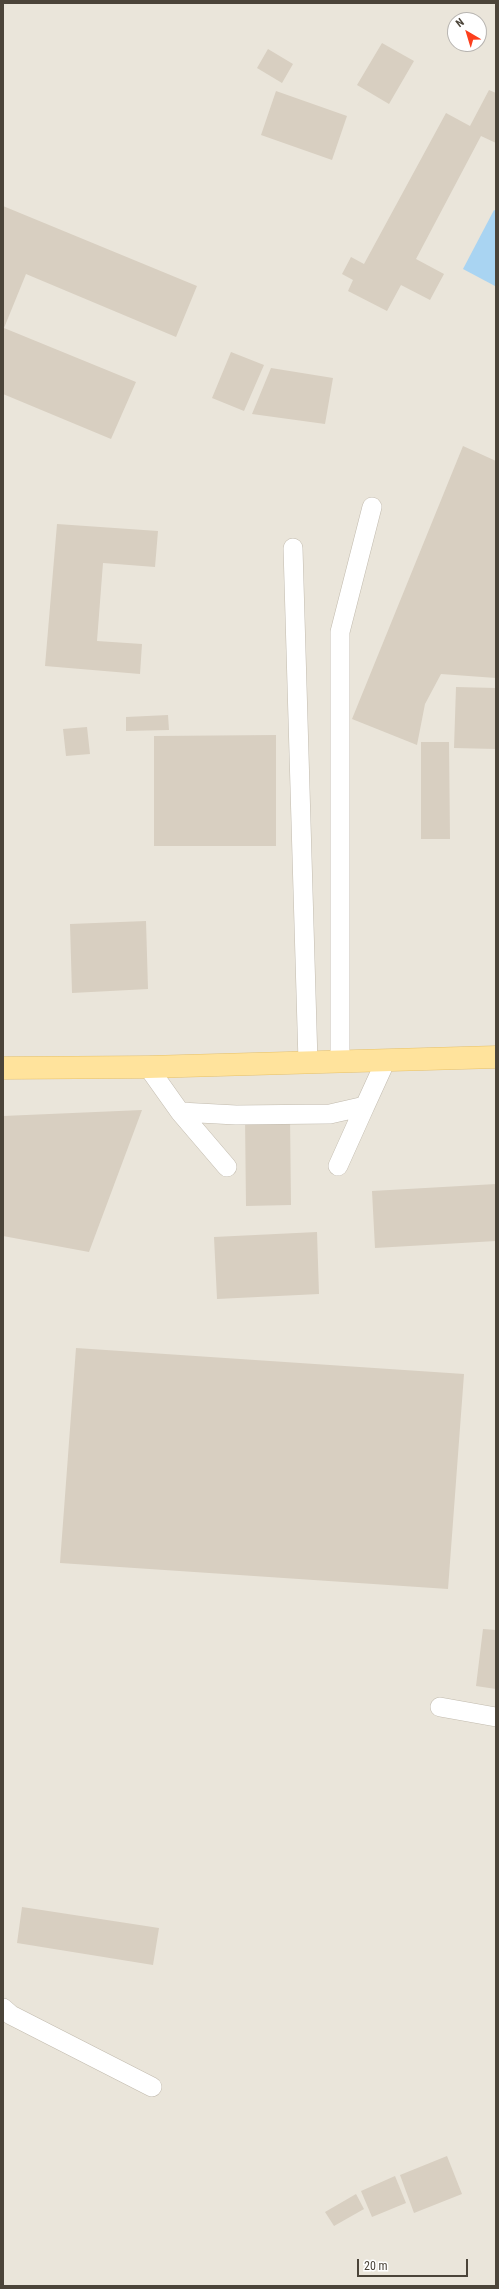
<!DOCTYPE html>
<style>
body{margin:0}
#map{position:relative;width:499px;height:2289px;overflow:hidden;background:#f6f3ec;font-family:"Roboto Condensed",sans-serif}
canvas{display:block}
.frame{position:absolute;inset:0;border:4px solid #4b4439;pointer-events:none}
.north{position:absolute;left:447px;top:12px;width:40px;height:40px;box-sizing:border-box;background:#fff;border:1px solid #b7b4b0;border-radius:50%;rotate:322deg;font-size:11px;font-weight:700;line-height:16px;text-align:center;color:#4b4439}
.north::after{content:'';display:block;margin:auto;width:14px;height:18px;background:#fc3f1d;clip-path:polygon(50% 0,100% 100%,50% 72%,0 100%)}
.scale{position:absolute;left:357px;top:2259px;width:111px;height:18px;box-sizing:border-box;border:2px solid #4b4439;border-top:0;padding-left:5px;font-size:12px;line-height:14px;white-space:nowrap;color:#4b4439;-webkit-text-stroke:3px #fff;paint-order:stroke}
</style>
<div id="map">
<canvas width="499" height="2289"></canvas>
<div class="frame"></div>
<div class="north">N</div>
<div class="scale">20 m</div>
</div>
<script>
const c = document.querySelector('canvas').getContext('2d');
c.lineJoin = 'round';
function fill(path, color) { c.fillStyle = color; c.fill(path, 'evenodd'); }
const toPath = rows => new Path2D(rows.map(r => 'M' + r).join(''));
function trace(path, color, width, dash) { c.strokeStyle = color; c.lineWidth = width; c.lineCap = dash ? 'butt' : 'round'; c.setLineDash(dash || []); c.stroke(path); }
fill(toPath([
 [3,3,496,3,496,2286,3,2286],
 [455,20,479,20,479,44,455,44]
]), '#eae5da');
fill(toPath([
 [494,210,496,211,495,286,463,269]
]), '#a9d4f2');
fill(toPath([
 [382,43,414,61,389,104,357,85],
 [268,49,293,64,282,83,257,68],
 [489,90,496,93,496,143,481,136,416,259,444,274,430,300,401,285,387,311,348,291,353,280,342,274,351,257,364,264,446,113,470,126],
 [276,91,347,116,332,160,261,135],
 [3,206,197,286,176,337,26,274,4,328,136,382,111,439,3,394],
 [231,352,264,365,244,411,212,398],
 [271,368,333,378,325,424,252,414],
 [463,446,496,461,496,678,441,674,425,704,417,745,352,719],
 [57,524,158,531,155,567,103,563,97,641,142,644,140,674,45,666],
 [456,687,496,688,496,749,454,748],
 [168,715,169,730,126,731,126,717],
 [87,727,90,754,66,756,63,729],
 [276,735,276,846,154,846,154,736],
 [421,742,449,742,450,839,421,839],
 [146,921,148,989,72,993,70,924],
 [142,1110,89,1252,3,1236,3,1116],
 [290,1116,291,1205,246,1206,245,1117],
 [496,1184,496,1241,375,1248,372,1191],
 [317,1232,319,1294,217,1299,214,1237],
 [76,1348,464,1374,448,1589,60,1563],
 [483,1629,496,1630,496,1689,476,1686],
 [22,1907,159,1928,153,1965,17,1943],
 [447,2156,462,2194,414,2213,400,2175],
 [395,2176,406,2203,372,2217,361,2191],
 [356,2194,364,2209,334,2226,325,2212]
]), '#d8cfc1');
const lane = toPath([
 [293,548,308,1062],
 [340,1061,340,632,372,507],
 [148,1067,180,1112,236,1115,330,1114,365,1106,386,1060],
 [180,1112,227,1167],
 [338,1166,365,1106],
 [440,1707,496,1717],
 [3,2008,11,2015,152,2087]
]);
const primary = toPath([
 [3,1068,148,1067,496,1057]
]);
trace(lane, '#c2bbae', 20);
trace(primary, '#e6c16a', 23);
trace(lane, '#fff', 19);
trace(primary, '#ffe39c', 22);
</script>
